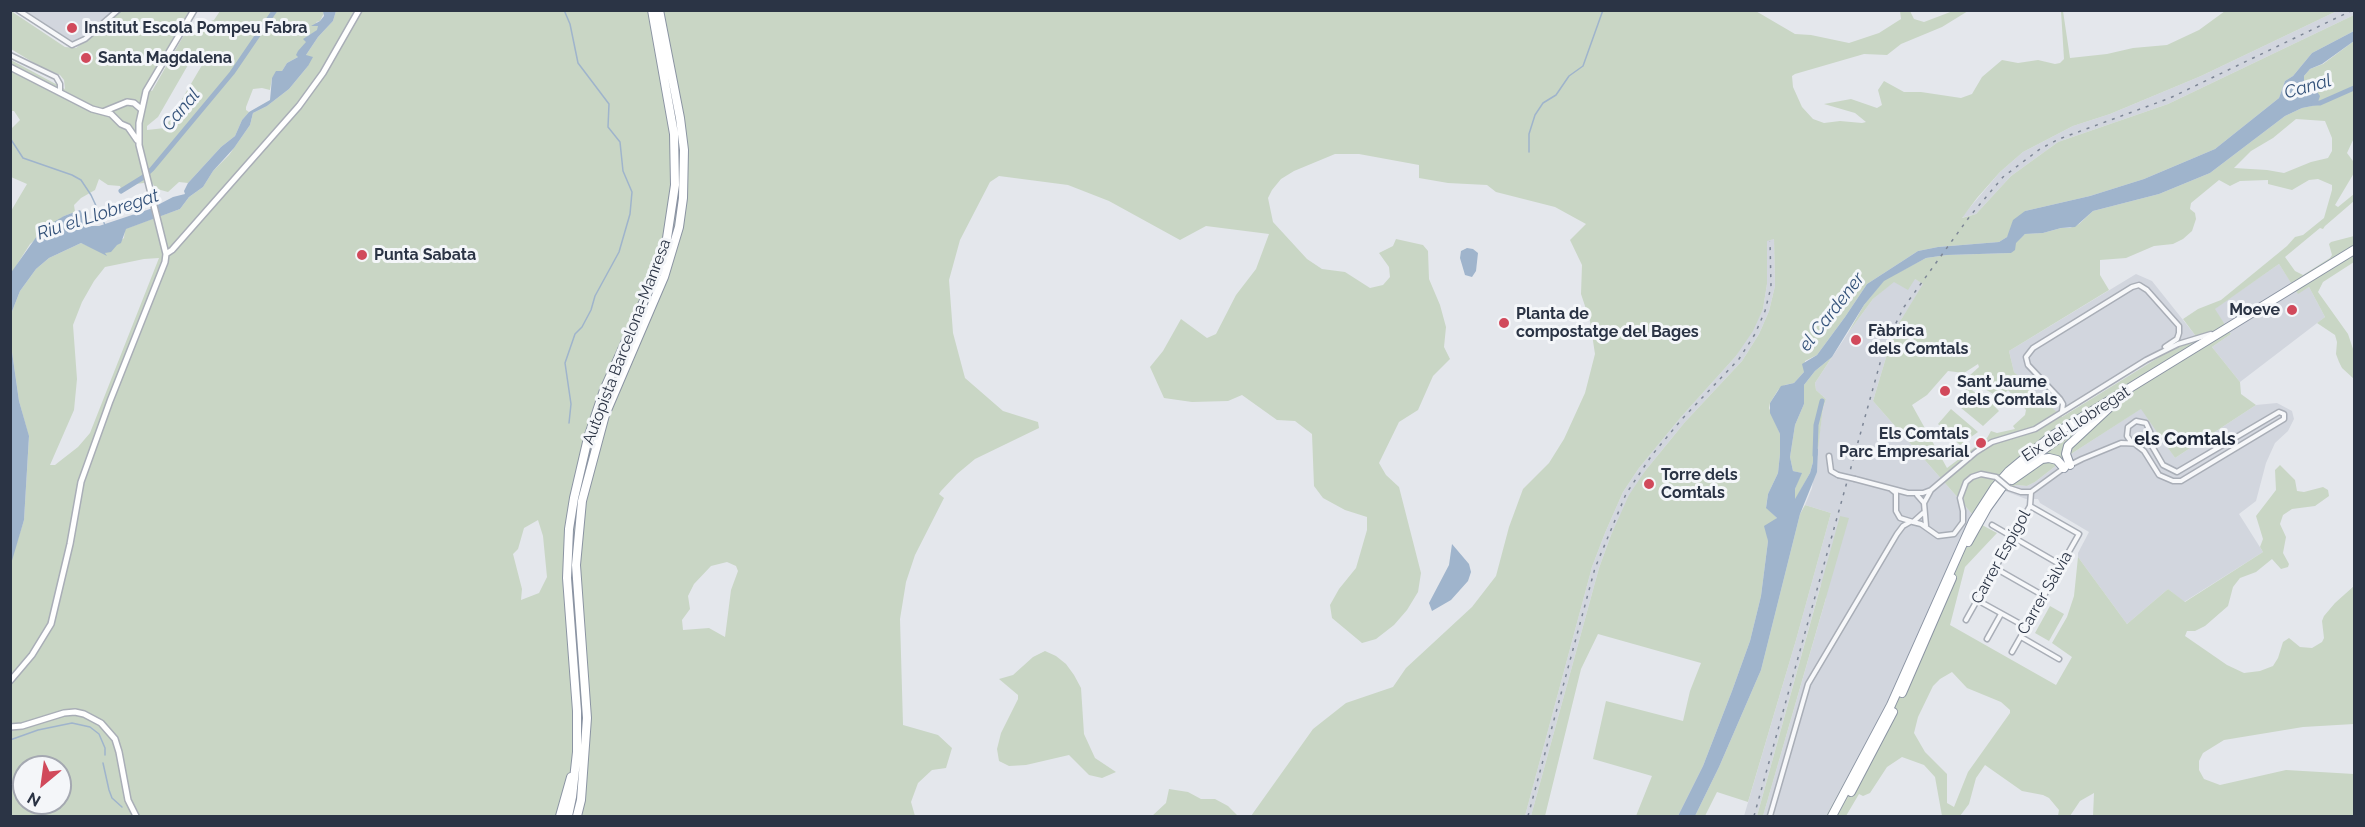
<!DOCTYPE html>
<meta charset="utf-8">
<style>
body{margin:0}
#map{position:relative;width:2365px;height:827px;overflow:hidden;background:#e4e7ec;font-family:Raleway,sans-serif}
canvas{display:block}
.frame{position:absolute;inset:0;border:12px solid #2b3445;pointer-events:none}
.north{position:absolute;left:12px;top:755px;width:60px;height:60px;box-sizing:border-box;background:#f4f6f9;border:2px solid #a4a8b1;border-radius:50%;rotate:209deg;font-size:16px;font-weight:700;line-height:24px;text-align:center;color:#2b3445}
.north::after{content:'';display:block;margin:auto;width:21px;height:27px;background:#d1495b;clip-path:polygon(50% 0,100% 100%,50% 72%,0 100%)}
</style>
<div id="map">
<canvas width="2365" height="827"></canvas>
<div class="frame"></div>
<div class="north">N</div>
</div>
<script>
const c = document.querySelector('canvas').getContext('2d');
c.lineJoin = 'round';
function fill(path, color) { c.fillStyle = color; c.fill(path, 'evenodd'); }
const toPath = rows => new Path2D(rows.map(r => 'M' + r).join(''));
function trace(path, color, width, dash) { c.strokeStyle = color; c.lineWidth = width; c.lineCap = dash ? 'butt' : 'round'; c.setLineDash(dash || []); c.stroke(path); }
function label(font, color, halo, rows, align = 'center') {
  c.font = font + ' Raleway,sans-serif'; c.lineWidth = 6; c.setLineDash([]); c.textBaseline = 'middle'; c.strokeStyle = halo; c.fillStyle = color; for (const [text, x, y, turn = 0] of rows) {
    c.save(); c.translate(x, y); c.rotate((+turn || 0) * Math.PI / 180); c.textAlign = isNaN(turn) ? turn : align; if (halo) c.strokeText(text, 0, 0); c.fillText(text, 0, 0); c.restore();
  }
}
fill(toPath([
 [26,11,112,11,83,36,72,41],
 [2337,11,2354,11,2354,15,2168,104,2058,142,2011,176,1976,214,1961,218,2000,172,2023,152,2073,126,2110,114,2201,76],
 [1774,239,1775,286,1769,311,1759,334,1742,361,1685,422,1645,471,1611,535,1599,568,1531,816,1525,816,1592,567,1605,533,1623,492,1639,468,1681,417,1736,356,1763,309,1767,284,1767,240],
 [2279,264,2298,293,2309,287,2325,317,2240,382,2212,347,2231,334,2214,309],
 [2136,274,2152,281,2195,335,2061,417,2014,372,2009,351],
 [1915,279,1924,284,1899,323,1890,344,1873,401,1973,515,1961,537,1907,662,1883,712,1826,816,1763,816,1826,598,1821,584,1757,816,1744,816,1796,640,1831,513,1805,505,1812,488,1823,408,1826,399,1816,390,1815,383,1848,333,1873,299,1894,281],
 [2277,403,2292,411,2294,419,2288,431,2275,443,2266,463,2256,501,2239,514,2263,552,2184,602,2168,589,2127,624,2078,557,2078,553,2089,532,2040,503,2038,499,2026,499,2005,491,2016,485,2027,486,2035,482,2071,454,2142,408,2175,458,2256,405]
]), '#d2d6de');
fill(toPath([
 [1754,10,1795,34,1811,35,1849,43,1879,33,1901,19,1900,11,1910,11,1914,19,1924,22,1953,11,1968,11,1942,27,1901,44,1887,55,1864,54,1795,74,1792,76,1793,87,1802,107,1813,119,1824,123,1840,121,1862,123,1866,122,1855,113,1824,104,1851,99,1877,108,1882,105,1878,90,1884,81,1904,92,1921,92,1961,98,1972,94,1982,77,2002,60,2018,63,2038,60,2055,64,2060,63,2064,59,2061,11,2063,11,2070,58,2107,54,2133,48,2167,45,2199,30,2225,11,2337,11,2201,76,2110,114,2073,126,2023,152,2000,172,1977,198,1962,218,1976,214,2011,176,2058,142,2168,104,2354,15,2354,31,2312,53,2293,76,2285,81,2279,98,2215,149,2144,179,2090,196,2025,211,2007,237,1999,242,1938,247,1918,251,1867,284,1845,317,1817,355,1805,361,1804,372,1794,383,1785,385,1778,390,1770,403,1769,408,1780,434,1780,454,1778,473,1768,494,1766,507,1777,518,1767,530,1768,541,1761,596,1750,641,1732,691,1703,766,1678,816,1636,816,1652,776,1593,759,1606,701,1683,721,1690,691,1701,663,1598,634,1581,669,1545,816,1531,816,1599,568,1611,535,1629,495,1645,471,1685,422,1742,361,1759,334,1769,311,1775,286,1774,239,1767,241,1767,284,1763,309,1753,331,1736,356,1681,417,1639,468,1623,492,1605,533,1592,567,1525,816,1251,816,1313,729,1346,703,1393,687,1406,668,1472,607,1496,576,1509,527,1523,489,1549,463,1564,439,1585,393,1595,354,1590,321,1581,294,1582,265,1570,240,1586,224,1555,207,1496,192,1487,185,1448,183,1419,178,1419,165,1359,154,1335,154,1294,171,1281,179,1272,190,1268,198,1273,222,1307,259,1322,269,1345,272,1370,288,1383,285,1390,277,1389,267,1379,253,1393,246,1396,239,1423,245,1428,251,1429,279,1440,305,1446,327,1444,347,1450,359,1433,376,1418,410,1399,422,1379,463,1386,475,1399,487,1421,573,1418,592,1407,610,1394,625,1376,639,1362,643,1332,618,1330,605,1339,589,1356,568,1367,530,1367,517,1345,510,1323,498,1314,486,1312,434,1295,421,1277,420,1242,395,1228,401,1192,402,1164,398,1150,367,1163,351,1181,319,1207,338,1216,334,1236,295,1256,269,1269,234,1206,226,1180,240,1109,201,1068,185,999,176,990,182,960,240,949,280,953,333,965,378,1003,411,1038,422,1039,428,975,459,957,474,941,491,939,494,944,498,915,555,906,582,900,619,903,725,938,735,952,748,946,768,932,770,918,783,911,802,915,816,11,816,10,564,24,520,29,437,19,401,11,345,11,314,20,291,36,269,49,258,81,243,105,253,124,238,125,229,180,209,189,197,203,187,213,171,229,155,250,125,253,113,267,106,289,89,308,66,306,55,318,37,333,21,336,11],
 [159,258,90,433,78,447,60,461,55,465,50,465,74,410,77,379,73,325,82,302,94,281,105,267,144,259],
 [538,520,543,536,547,577,539,593,521,600,522,589,513,554,518,549,524,528],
 [727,562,736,566,738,571,731,590,725,637,709,628,683,630,682,620,690,609,688,596,694,584,711,566],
 [24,767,60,767,60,803,24,803],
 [11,11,65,47,76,48,120,11,189,11,145,86,152,91,188,28,214,20,220,11,323,11,324,13,320,21,316,22,320,26,318,30,304,39,307,41,298,57,287,63,282,71,272,78,270,90,262,88,253,89,246,107,246,110,249,112,242,120,235,136,221,147,188,183,179,182,168,192,157,189,151,182,136,184,122,192,120,186,108,185,99,179,95,190,81,198,74,205,75,212,64,216,30,244,11,274,11,211,27,184,11,177,11,129,20,120,14,111,11,111,11,60,65,89,64,80,60,75,39,66,11,49],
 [197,54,205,60,165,128,147,130,147,126,158,117,192,58],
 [2354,41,2354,138,2347,153,2353,161,2354,160,2354,173,2335,205,2338,207,2354,194,2354,201,2325,226,2323,229,2320,228,2285,257,2295,271,2303,275,2330,258,2332,255,2329,244,2331,242,2354,236,2354,262,2323,282,2318,292,2348,334,2354,352,2354,379,2342,368,2339,362,2336,354,2337,342,2335,335,2317,323,2325,317,2309,287,2298,294,2279,264,2215,309,2231,334,2212,347,2240,382,2241,394,2256,405,2175,458,2141,409,2071,454,2035,482,2027,486,2016,485,2005,491,2000,495,1982,525,1997,533,1965,567,1950,625,2056,685,2072,657,2052,643,2067,617,2074,596,2078,557,2127,624,2168,589,2185,602,2263,552,2260,547,2263,539,2256,516,2276,490,2275,470,2280,465,2295,480,2297,491,2304,492,2323,487,2328,490,2329,496,2315,506,2292,509,2283,515,2280,524,2286,537,2283,553,2289,564,2288,567,2281,569,2272,559,2256,572,2240,578,2233,587,2228,606,2205,626,2195,631,2187,631,2185,636,2227,665,2244,673,2260,671,2273,666,2278,658,2283,642,2289,638,2300,647,2312,648,2322,642,2324,638,2322,621,2324,616,2335,603,2354,586,2354,724,2303,727,2224,740,2203,753,2199,761,2199,770,2204,779,2220,785,2286,770,2354,774,2354,816,2093,816,2094,793,2080,801,2070,816,2058,816,2059,810,2049,798,2043,795,2022,791,1985,765,1976,778,1969,804,1960,816,1942,816,1935,777,1924,765,1902,757,1887,767,1870,793,1863,796,1859,794,1846,816,1826,816,1883,712,1973,515,1873,401,1890,344,1899,323,1923,284,1915,279,1908,290,1894,282,1873,299,1848,333,1864,305,1884,280,1926,258,1947,255,2011,253,2015,243,2025,234,2043,233,2061,228,2070,228,2079,224,2093,211,2159,194,2210,173,2285,116,2302,108,2321,104,2318,102,2319,96,2316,90,2304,81,2304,76,2310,69,2323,64],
 [2296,119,2325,121,2332,138,2332,151,2328,158,2311,162,2284,173,2267,170,2234,168,2251,151,2273,138],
 [2318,179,2332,185,2332,190,2324,218,2303,235,2295,237,2287,246,2221,300,2198,309,2183,319,2195,335,2062,417,2014,372,2009,351,2109,290,2100,275,2100,260,2126,258,2154,246,2173,244,2183,239,2192,231,2196,219,2195,213,2190,209,2191,203,2219,180,2230,186,2240,181,2268,180,2268,184,2292,190,2309,180],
 [1978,364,1979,367,1969,376,1968,382,1974,384,1976,380,1979,380,1985,384,1983,388,2000,398,2008,390,2026,410,2025,415,2013,426,2015,429,1997,433,1991,431,1987,438,1947,468,1912,405,1927,395,1948,371,1964,373],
 [1952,672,1967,688,2001,702,2010,710,2010,713,1968,772,1954,807,1947,803,1947,774,1925,752,1914,733,1918,717,1933,686,1940,679],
 [1832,357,1815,383,1816,390,1826,399,1823,408,1818,449,1813,449,1813,462,1810,473,1795,500,1795,489,1801,473,1793,471,1790,457,1795,425,1804,404,1804,385,1815,371],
 [1966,389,1972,390,1980,397,1984,395,1999,411,1983,426,1955,403],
 [1951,409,1978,432,1960,445,1938,424],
 [1805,505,1831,513,1796,640,1748,802,1717,792,1705,816,1695,816,1719,767,1761,670,1800,514],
 [1840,516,1849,518,1763,816,1757,816],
 [2050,606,2064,614,2049,641,2035,633],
 [1045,651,1056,656,1066,664,1074,675,1081,688,1084,734,1095,758,1116,772,1102,778,1089,775,1069,755,1026,765,1009,766,999,761,997,749,1001,733,1018,699,1018,695,999,679,1013,675,1033,657],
 [1169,789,1188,792,1201,799,1215,799,1228,806,1238,816,1152,816,1166,803]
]), '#c9d6c5');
fill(toPath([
 [323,11,336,11,333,21,318,37,306,55,313,57,308,66,289,89,267,106,253,113,250,125,234,148,213,171,203,187,189,197,180,209,126,229,121,243,117,245,111,252,105,253,107,256,81,243,49,258,36,269,20,291,11,314,11,345,19,401,29,436,24,520,11,564,10,274,42,229,64,216,80,210,90,226,99,226,150,209,173,197,185,194,184,191,188,183,221,147,235,136,242,120,249,112,270,100,272,78,276,71,282,71,287,63,298,57,296,55,298,51,306,42,303,39,317,30,318,26,311,26,320,21,324,16],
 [2354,31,2354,41,2322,64,2310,69,2304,76,2304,81,2316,90,2320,96,2318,102,2322,104,2302,108,2285,116,2210,173,2159,194,2093,211,2075,227,2061,228,2043,233,2025,234,2016,243,2015,250,2011,253,1947,255,1926,258,1884,281,1864,305,1832,357,1815,371,1804,385,1804,404,1795,425,1790,457,1793,471,1802,473,1795,489,1795,499,1810,473,1813,462,1813,449,1818,449,1817,472,1800,514,1761,670,1719,767,1695,816,1678,816,1703,766,1732,691,1750,641,1761,596,1768,541,1764,526,1777,518,1766,508,1768,494,1778,473,1780,454,1780,434,1770,413,1770,403,1781,386,1794,383,1804,372,1802,364,1817,355,1845,317,1867,284,1918,251,1938,247,1999,242,2007,237,2013,220,2025,211,2090,196,2144,179,2215,149,2279,98,2285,81,2293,76,2312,53],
 [1467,248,1473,249,1478,253,1476,271,1472,277,1465,275,1460,258,1461,251],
 [1452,544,1469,564,1471,572,1468,581,1451,600,1432,611,1429,603,1449,565]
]), '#9fb4cc');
trace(toPath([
 [564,10,570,24,578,63,609,104,608,127,620,142,623,171,632,192,630,214,619,252,595,296,591,310,582,327,575,334,565,363,571,404,569,423],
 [10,138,23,158,72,175,81,180,91,195,105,225],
 [1529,152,1529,134,1535,115,1543,103,1556,95,1569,76,1583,66,1603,10],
 [10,740,38,730,72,723,90,727,99,734,105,748,105,755],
 [103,763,109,790,112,798,122,807]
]), '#9fb4cc', 1.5);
trace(toPath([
 [2314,103,2320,103,2354,88],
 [121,191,142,178,152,169,232,73,275,10],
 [1815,455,1816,425,1822,401]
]), '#9fb4cc', 5);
const street = toPath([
 [18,10,72,45,85,39,118,10],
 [10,55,56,77,60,84,60,92],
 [2062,411,2063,404,2060,399,2028,365,2026,357,2033,348,2132,287,2139,285,2147,290,2179,326,2179,333,2177,339,2165,347],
 [2136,445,2144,451,2159,475,2173,481,2181,481,2284,419,2284,414,2279,412,2177,472,2163,465,2152,446,2150,437],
 [1829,456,1831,471,1838,475],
 [1855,479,1908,493,1923,493,1931,490],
 [2009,488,2021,492,2031,492,2064,468,2082,459,2121,443,2143,444,2149,439,2151,434,2146,423,2136,421,2128,427,2127,436,2132,443],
 [1891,489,1896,493,1896,511,1900,518,1913,522,1923,513],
 [1917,495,1924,503,1926,526],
 [1924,503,1931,490,1976,452,1992,442,2035,429,2146,360,2178,344,2211,334],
 [1913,522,1921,524,1938,536,1954,534,1963,522,1963,511,1960,498,1966,482,1972,477,1981,474,1996,477],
 [1992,525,2061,565],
 [1995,568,2044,596],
 [1977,600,2026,627],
 [1966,620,2030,506,2031,492],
 [2021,637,2059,659],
 [1987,639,2001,614],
 [2012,652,2079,534,2030,506],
 [1770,816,1808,684,1897,534,1903,526,1910,522]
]);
const secondary = toPath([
 [10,67,92,109,111,114,121,124,128,127,137,140],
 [105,111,127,102,134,103,141,109],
 [166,254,172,250,299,106,323,73,359,10],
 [10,681,32,655,51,624,70,544,81,482,110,401,165,262,166,254,139,145,139,123,146,91,194,10],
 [10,727,22,726,64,713,75,712,84,714,101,723,115,739,119,752,128,800,136,816]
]);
const highway = toPath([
 [2070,465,2066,454,2068,446,2112,405],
 [2012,480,2042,459,2049,458,2057,460,2064,468],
 [1968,542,1987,508,2005,483,2024,464,2062,436],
 [1902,693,1952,578],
 [1851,792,1893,712],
 [560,816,571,777],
 [568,816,572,797,577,752,577,711,567,578,569,529,574,498,588,438,604,390,659,267,667,238,675,185,674,134,652,10],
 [577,816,581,800,587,718,576,565,582,501,605,415,664,277,679,227,683,198,684,150,680,118,659,10],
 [1832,816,1891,705,1973,521,1995,487,2009,471,2050,437,2354,250]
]);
trace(street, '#a9aeb7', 7);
trace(secondary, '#a9aeb7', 8);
trace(highway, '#8b94a3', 10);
trace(street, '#f7f8fa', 4);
trace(secondary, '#fff', 5);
trace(highway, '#fff', 8);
trace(toPath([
 [1528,816,1595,568,1626,494,1652,455,1682,419,1739,359,1755,334,1765,311,1771,287,1770,241],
 [1754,816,1882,356,1892,331,1904,307,1970,216,2003,177,2040,149,2059,139,2170,98,2353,10]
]), '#7d8696', 1.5, [3, 6]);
const streetBridge = toPath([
 [1838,475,1855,479],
 [1996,477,2009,488]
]);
trace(streetBridge, '#a9aeb7', 7, []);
trace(streetBridge, '#f7f8fa', 4);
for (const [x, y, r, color] of [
 [72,28,6,"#d1495b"],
 [86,58,6,"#d1495b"],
 [362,255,6,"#d1495b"],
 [2292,310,6,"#d1495b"],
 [1504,323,6,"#d1495b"],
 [1856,340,6,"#d1495b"],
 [1945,391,6,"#d1495b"],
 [1981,443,6,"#d1495b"],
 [1649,484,6,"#d1495b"]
]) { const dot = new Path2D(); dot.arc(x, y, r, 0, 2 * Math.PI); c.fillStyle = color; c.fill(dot); trace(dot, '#f4f6f9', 2); }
label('bold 16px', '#2b3445', '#f4f6f9', [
 ["Institut Escola Pompeu Fabra",84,28],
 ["Santa Magdalena",98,58],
 ["Punta Sabata",374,255],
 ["Moeve",2280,310,"right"],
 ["Planta de",1516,314],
 ["compostatge del Bages",1516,332],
 ["Fàbrica",1868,331],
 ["dels Comtals",1868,349],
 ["Sant Jaume",1957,382],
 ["dels Comtals",1957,400],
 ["Els Comtals",1969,434,"right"],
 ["Parc Empresarial",1969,452,"right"],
 ["Torre dels",1661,475],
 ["Comtals",1661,493]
], 'left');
label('16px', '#2b3445', '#f4f6f9', [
 ["Autopista Barcelona-Manresa",627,342,-69],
 ["Eix del Llobregat",2076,424,-33],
 ["Carrer Espígol",2001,557,-61],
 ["Carrer Sàlvia",2045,593,-60]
]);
label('italic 18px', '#34527a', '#f4f6f9', [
 ["Canal",2308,87,-16],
 ["Canal",181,110,-50],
 ["Riu el Llobregat",98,215,-18],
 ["el Cardener",1832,312,-52]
]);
label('bold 18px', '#1d2536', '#f4f6f9', [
 ["els Comtals",2185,440]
]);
</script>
